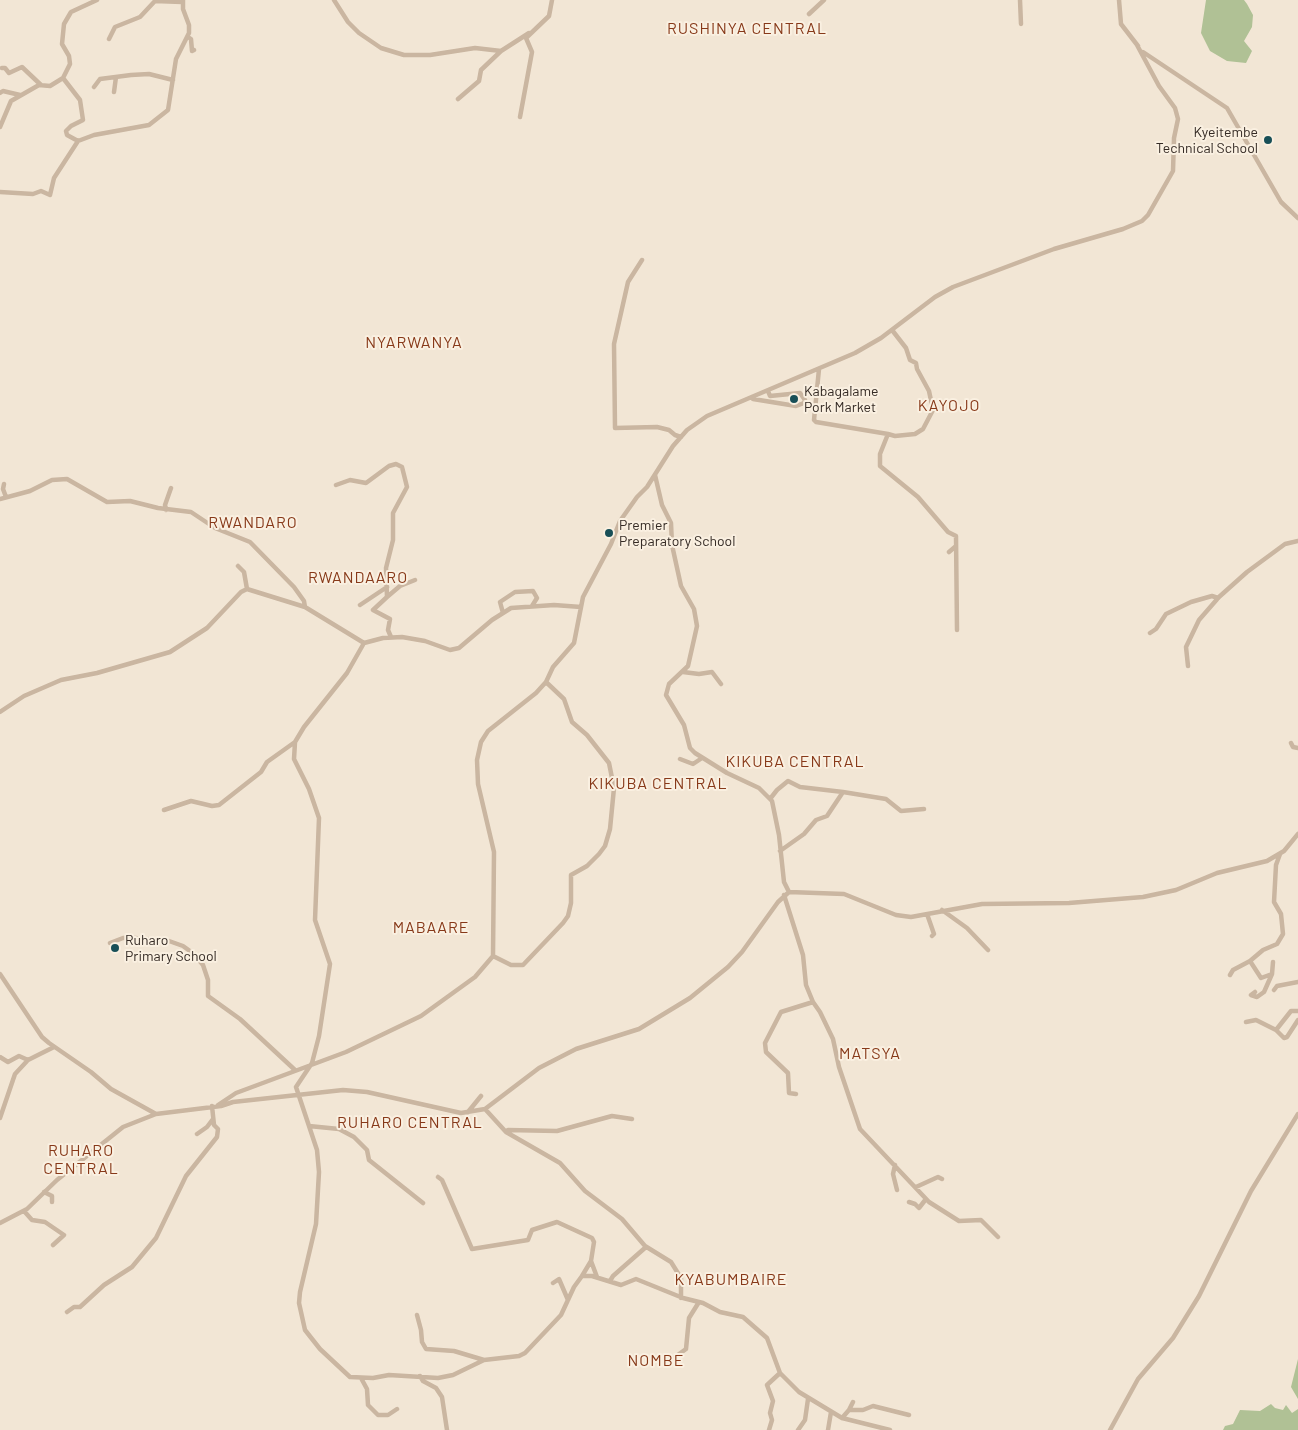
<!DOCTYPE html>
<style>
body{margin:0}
canvas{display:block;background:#f2e6d5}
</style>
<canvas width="1298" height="1430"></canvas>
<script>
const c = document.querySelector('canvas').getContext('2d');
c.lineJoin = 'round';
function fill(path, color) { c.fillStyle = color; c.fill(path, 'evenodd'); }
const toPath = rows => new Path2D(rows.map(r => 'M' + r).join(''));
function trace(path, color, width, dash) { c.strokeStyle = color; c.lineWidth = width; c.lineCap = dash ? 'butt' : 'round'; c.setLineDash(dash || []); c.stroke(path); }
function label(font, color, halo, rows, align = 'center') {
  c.font = font + ' Barlow,sans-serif'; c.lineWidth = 4; c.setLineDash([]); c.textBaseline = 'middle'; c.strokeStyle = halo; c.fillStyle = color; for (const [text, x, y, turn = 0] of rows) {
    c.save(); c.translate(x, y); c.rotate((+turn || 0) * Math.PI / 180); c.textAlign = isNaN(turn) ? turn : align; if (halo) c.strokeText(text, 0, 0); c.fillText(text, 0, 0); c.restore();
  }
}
fill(toPath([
 [1206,0,1244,0,1247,4,1253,15,1252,27,1244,41,1252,51,1246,63,1227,61,1210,51,1201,33],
 [1298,1359,1298,1399,1291,1387],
 [1271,1404,1275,1408,1283,1410,1286,1405,1292,1413,1298,1409,1298,1430,1223,1430,1225,1426,1233,1424,1240,1410,1260,1411]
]), '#b0c195');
trace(toPath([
 [334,0,348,22,359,33,381,48,404,55,430,55,475,48,501,51,529,33],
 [1020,0,1021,24],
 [1119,0,1121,24,1138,46],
 [809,14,824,0],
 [188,37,191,39,192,51,194,50],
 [109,39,115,27,140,17,155,1,182,2],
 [1143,52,1227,108,1281,202,1298,218],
 [2,68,5,68,9,73,22,67,41,85],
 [63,78,80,100,83,120,71,126,66,131,67,135,78,141],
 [94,87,100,79,131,75,149,74,173,80],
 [114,92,116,77],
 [0,93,3,91,20,95],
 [458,99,479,81,481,70,501,51],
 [520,117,532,52,526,38,549,16,552,0],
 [0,127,11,101,39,85,50,86,63,78,70,64,69,56,62,44,64,24,71,12,97,0],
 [0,192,33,194,41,191,50,195,54,178,78,141,94,135,149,125,168,110,176,59,189,33,189,25,183,9,183,0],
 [642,260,628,282,614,344,615,428,657,427,669,430,675,435,681,437],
 [819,369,814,420,816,422,888,434,880,454,880,466,918,497,948,532,956,536,957,630],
 [753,399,796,406,804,403,805,400,800,393,770,396,768,391],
 [888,434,895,436,915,434,923,429,933,410,929,391,917,369,916,363,910,360,906,348,892,330],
 [655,475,662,505,671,523,672,545,681,586,694,609,697,626,688,666,669,684,666,695,684,725,690,748,695,753,727,773,759,788,772,801,779,835,784,882,789,892],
 [4,484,3,489,6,497],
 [336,485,350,480,366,483,389,466,396,464,402,467,407,487,393,513,393,540,386,568,387,597,373,610,390,619,388,630,391,637],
 [0,499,30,491,52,480,67,479,107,502,130,501,158,508,191,512,215,528,250,542,294,587,304,601,305,607],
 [166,510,165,505,171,488],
 [949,552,956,546],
 [238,566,244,572,247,589],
 [387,597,400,586,415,580],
 [360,605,387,587],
 [581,607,554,605,511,608,492,620,459,648,450,650,425,641,402,637,383,638,364,643,347,673,304,727,295,742,294,759,309,789,319,818,315,920,330,964,319,1036,312,1063,296,1087,317,1150,319,1172,316,1224,300,1292,299,1303,305,1330,320,1349,350,1377,373,1378,389,1375,438,1378,453,1375,484,1360,519,1356,525,1353,561,1315,574,1287,582,1276,592,1276,621,1285,636,1279,683,1298,703,1303,720,1312,743,1317,767,1338,780,1373,799,1392,842,1418,890,1430],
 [503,613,500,602,515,592,533,591,537,598,532,606],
 [1150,633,1156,629,1166,614,1191,602,1212,596,1218,598],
 [1188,666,1186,647,1199,620,1219,597,1247,572,1285,544,1298,541],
 [683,672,699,674,712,672,721,684],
 [0,712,24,696,61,680,97,673,170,652,207,628,241,592,247,589,305,607,364,643],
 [1291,743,1293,747,1298,748],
 [680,759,693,764,702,758],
 [770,799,777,790,788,781,800,787,843,792],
 [164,810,191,801,212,806,219,805,261,772,267,762,295,742],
 [780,851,804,834,816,820,827,816,843,792,886,799,901,811,924,809],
 [784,895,803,955,806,985,813,1002,820,1012,833,1039,839,1067,860,1129,929,1202,959,1221,981,1220,998,1237],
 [942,910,967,928,988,950],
 [927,914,934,934,932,936],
 [110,943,123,938,135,938,169,941,183,946,194,954,203,965,208,980,208,996,240,1019,295,1070],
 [493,956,511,965,523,965,563,923,568,916,571,903,571,875,587,866,599,854,605,846,610,829,614,788,609,763,587,735,572,722,564,699,546,682],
 [1250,961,1261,978,1272,974,1273,962],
 [0,974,42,1037,49,1043,91,1072,111,1089,156,1114],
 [1230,975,1233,970,1250,961,1263,950,1277,944,1283,934,1281,914,1274,902,1276,865,1280,854],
 [1274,990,1277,986,1298,982],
 [1255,992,1251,995,1257,997,1264,992,1272,974],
 [1246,1022,1256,1020,1276,1030,1284,1038,1287,1037,1298,1020],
 [1276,1030,1291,1011,1298,1011],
 [0,1057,8,1062,19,1056,28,1060],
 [796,1094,789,1093,788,1073,766,1052,765,1043,781,1012,813,1002],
 [218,1105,236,1093,346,1052,421,1016,475,977,493,956,494,852,478,784,477,760,481,742,488,731,536,693,546,682,553,667,574,643,583,597,611,544,620,521,637,497,647,487,673,446,687,430,707,416,855,353,881,338,935,297,953,287,1054,249,1123,229,1142,221,1148,215,1173,171,1174,138,1178,119,1175,108,1159,86,1137,45],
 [485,1109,506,1132,560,1163,585,1191,622,1219,645,1246,671,1262,681,1278,681,1298],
 [468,1112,481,1096],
 [0,1118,15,1074,28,1060,54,1047],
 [309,1126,339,1129,354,1137,367,1150,369,1160,423,1203],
 [508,1130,557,1131,612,1116,632,1119],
 [197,1134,207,1127,213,1119],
 [895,1165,893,1174,897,1190],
 [438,1177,442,1180,472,1249,528,1240,532,1230,557,1222,592,1238,594,1242,591,1261,582,1276],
 [916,1187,938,1177,942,1179],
 [44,1192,52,1196,52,1202],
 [909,1202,915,1204,919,1208,926,1199],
 [24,1211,32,1220,45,1222,64,1235,53,1245],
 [0,1223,27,1209,57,1180,123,1127,156,1114,221,1106,233,1102,343,1090,367,1092,461,1113,485,1109,539,1068,576,1049,639,1029,690,998,728,967,742,952,778,902,789,892,844,894,896,915,911,917,982,904,1069,903,1143,897,1176,890,1217,873,1267,861,1284,851,1298,834],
 [591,1261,597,1277],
 [610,1281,613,1276,646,1247],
 [553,1283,559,1279,568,1300],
 [67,1312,74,1307,80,1307,104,1285,132,1267,156,1238,186,1176,217,1137,218,1129,214,1125,212,1106],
 [417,1315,421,1330,422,1342,426,1349,454,1351,484,1360],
 [675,1357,686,1349,689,1318,699,1302],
 [420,1376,423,1381,436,1388,442,1397,447,1430],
 [361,1378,367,1389,368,1405,378,1415,388,1415,397,1409],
 [849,1410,853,1402],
 [842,1418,849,1410,863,1410,873,1406,909,1415],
 [769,1430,772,1420,770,1413,773,1401,767,1385,780,1373],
 [798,1430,805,1420,808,1399],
 [828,1430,831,1412],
 [1110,1430,1138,1379,1173,1338,1199,1296,1251,1191,1298,1114]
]), '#cab6a1', 4.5);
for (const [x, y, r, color] of [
 [1268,140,5,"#184f57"],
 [794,399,5,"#184f57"],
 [609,533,5,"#184f57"],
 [115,948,5,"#184f57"]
]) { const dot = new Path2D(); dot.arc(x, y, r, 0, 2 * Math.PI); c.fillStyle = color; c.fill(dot); trace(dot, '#faf0e1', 2); }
label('14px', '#342a24', '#faf0e1', [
 ["Kyeitembe",1258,132,"right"],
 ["Technical School",1258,148,"right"],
 ["Kabagalame",804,391],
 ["Pork Market",804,407],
 ["Premier",619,525],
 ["Preparatory School",619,541],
 ["Ruharo",125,940],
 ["Primary School",125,956]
], 'left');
c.letterSpacing = '1px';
label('16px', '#873919', '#faf0e1', [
 ["RUSHINYA CENTRAL",747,29],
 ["NYARWANYA",414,343],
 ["KAYOJO",949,406],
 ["RWANDARO",253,523],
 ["RWANDAARO",358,578],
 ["KIKUBA CENTRAL",795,762],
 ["KIKUBA CENTRAL",658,784],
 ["MABAARE",431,928],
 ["MATSYA",870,1054],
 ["RUHARO CENTRAL",410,1123],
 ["RUHARO",81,1151],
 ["CENTRAL",81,1169],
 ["KYABUMBAIRE",731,1280],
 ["NOMBE",656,1361]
]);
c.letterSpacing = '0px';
</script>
